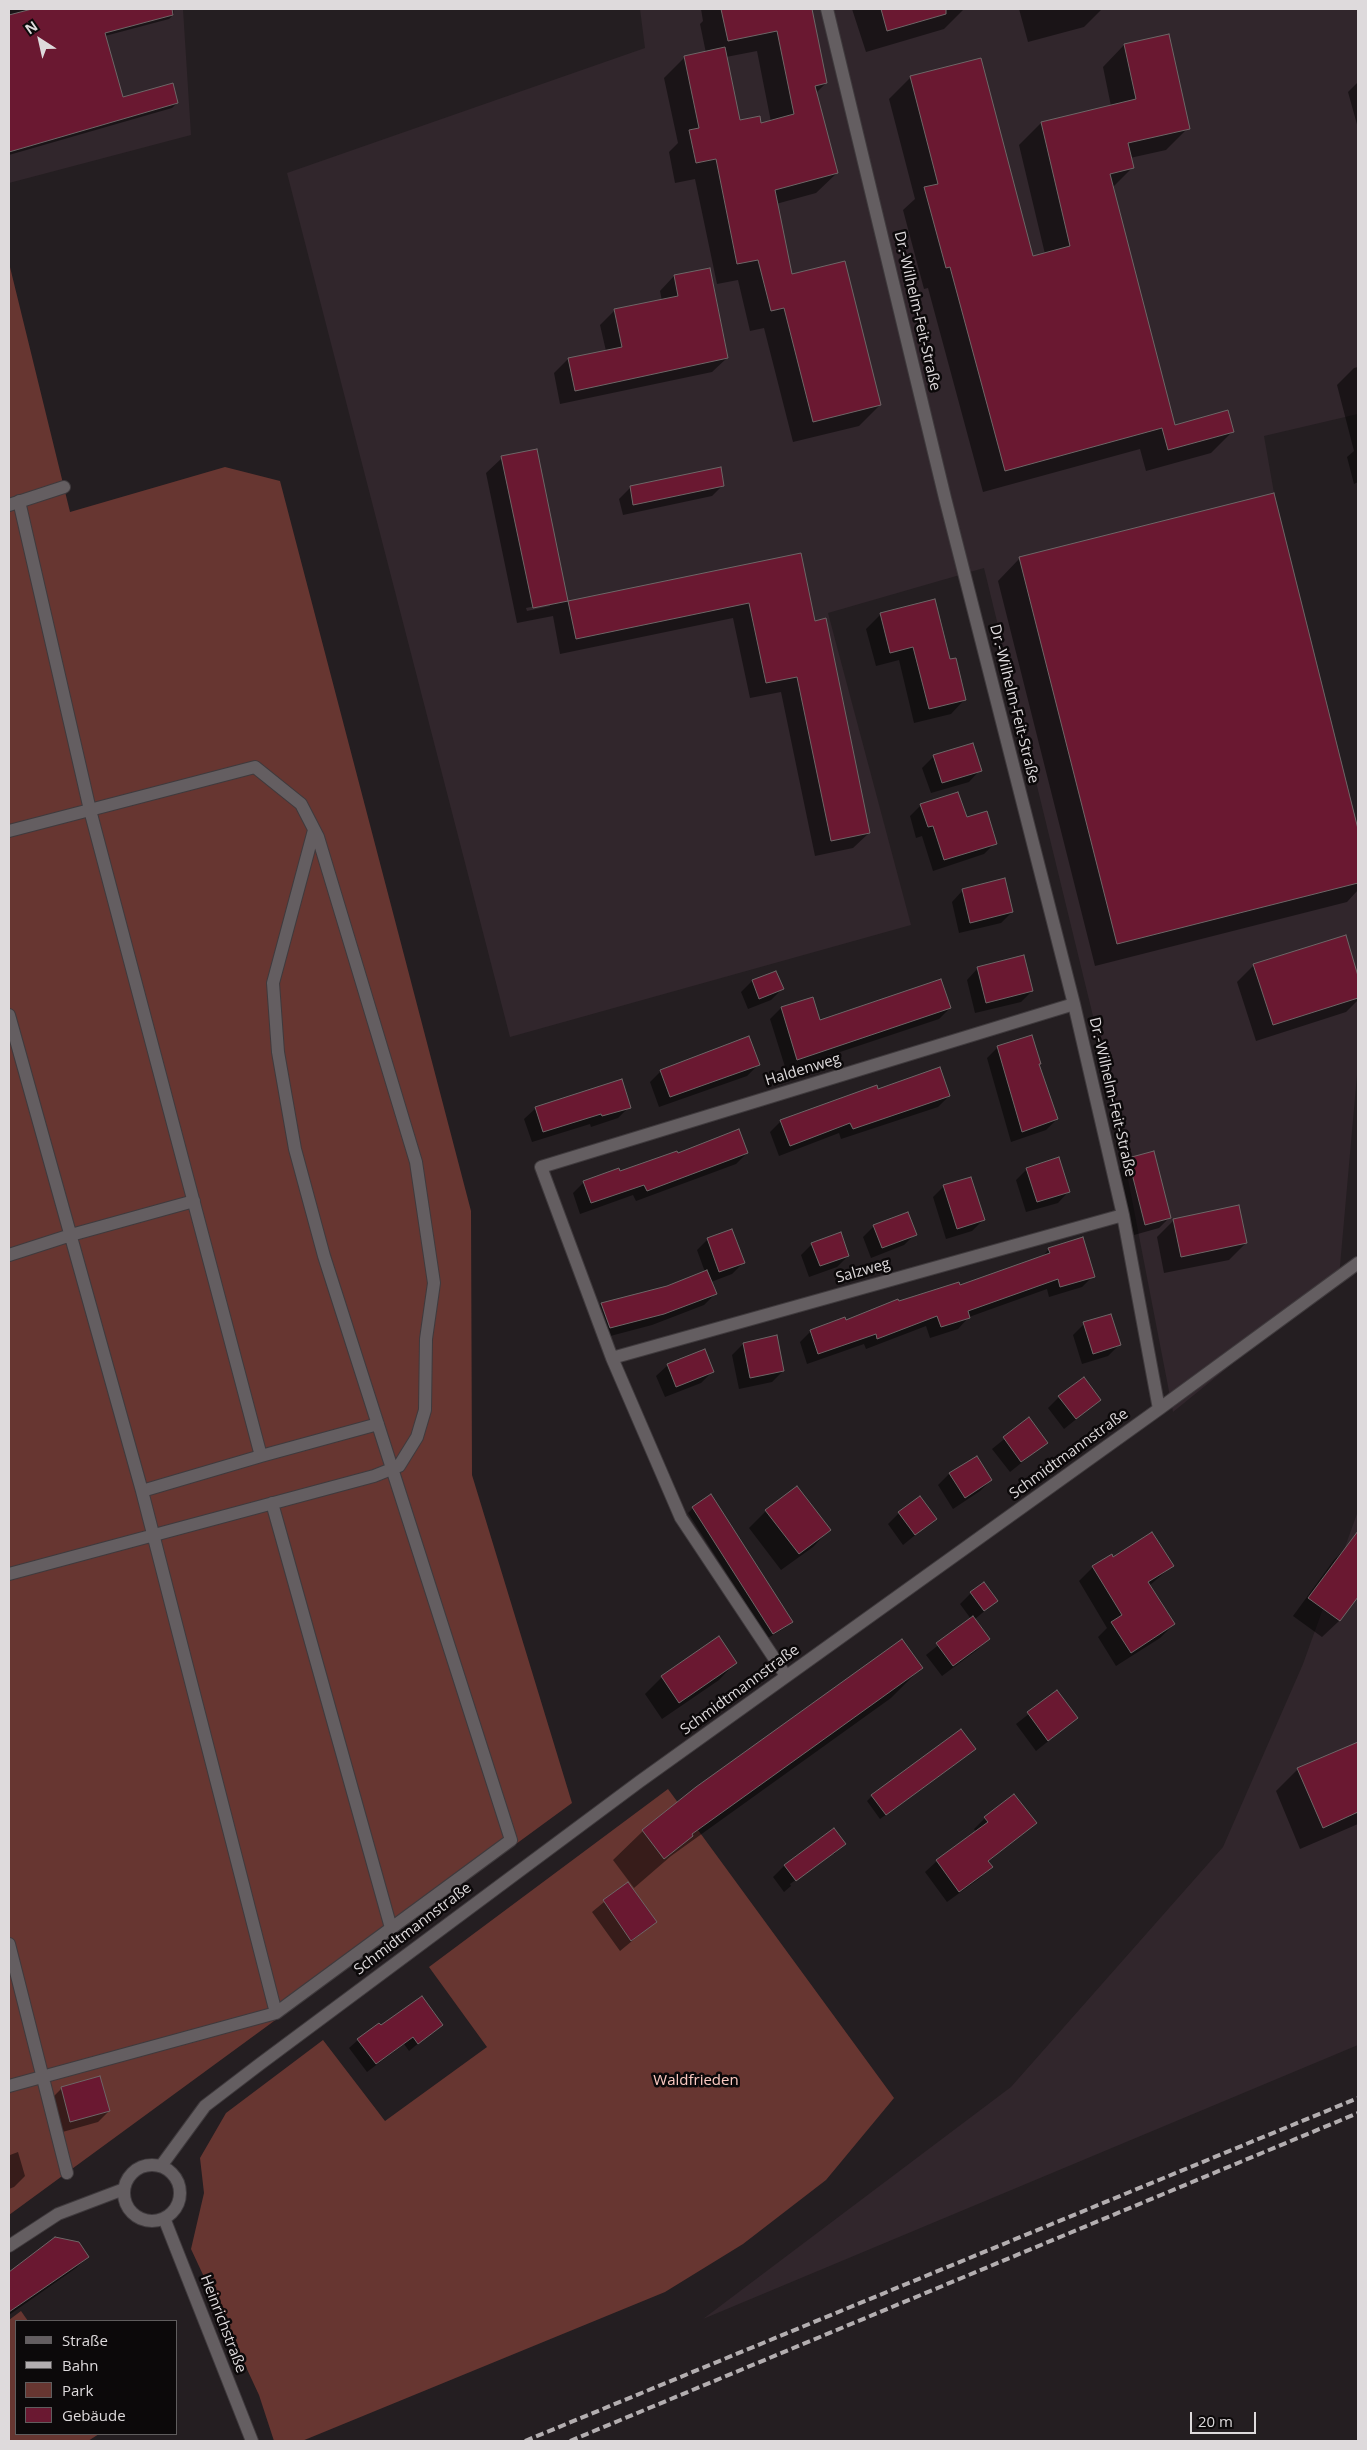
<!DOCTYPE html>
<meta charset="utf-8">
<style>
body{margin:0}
#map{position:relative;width:1367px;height:2450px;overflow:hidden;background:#241e21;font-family:"Open Sans",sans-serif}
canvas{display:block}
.frame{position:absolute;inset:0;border:10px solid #dedadc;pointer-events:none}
.legend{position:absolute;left:15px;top:2320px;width:162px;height:115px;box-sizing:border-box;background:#0c090a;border:1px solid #605d5e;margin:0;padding:6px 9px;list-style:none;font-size:15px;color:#dedadc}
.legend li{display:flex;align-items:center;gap:10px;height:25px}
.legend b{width:25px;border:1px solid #605d5e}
.north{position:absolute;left:15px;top:15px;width:50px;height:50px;-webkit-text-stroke:4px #0c090a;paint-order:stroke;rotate:325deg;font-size:14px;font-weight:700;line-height:20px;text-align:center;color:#dedadc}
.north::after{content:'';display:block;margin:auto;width:18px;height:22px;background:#dedadc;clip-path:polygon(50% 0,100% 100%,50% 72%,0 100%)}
.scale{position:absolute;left:1190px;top:2412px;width:66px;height:22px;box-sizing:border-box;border:2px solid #dedadc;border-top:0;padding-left:6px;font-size:15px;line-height:18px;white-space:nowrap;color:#dedadc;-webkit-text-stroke:4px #0c090a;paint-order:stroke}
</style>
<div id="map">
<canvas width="1367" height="2450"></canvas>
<div class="frame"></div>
<ul class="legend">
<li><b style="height:6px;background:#645e61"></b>Straße</li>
<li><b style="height:6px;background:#b3aeb0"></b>Bahn</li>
<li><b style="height:14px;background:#673631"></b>Park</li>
<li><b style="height:14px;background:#6a1831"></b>Gebäude</li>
</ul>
<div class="north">N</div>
<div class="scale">20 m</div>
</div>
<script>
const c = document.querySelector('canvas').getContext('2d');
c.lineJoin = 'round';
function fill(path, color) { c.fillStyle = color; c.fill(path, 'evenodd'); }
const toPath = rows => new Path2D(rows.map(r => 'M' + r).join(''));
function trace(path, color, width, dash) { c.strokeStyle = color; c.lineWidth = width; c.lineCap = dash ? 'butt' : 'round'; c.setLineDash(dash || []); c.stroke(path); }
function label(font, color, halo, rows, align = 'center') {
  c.font = font + ' "Open Sans",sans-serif'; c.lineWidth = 5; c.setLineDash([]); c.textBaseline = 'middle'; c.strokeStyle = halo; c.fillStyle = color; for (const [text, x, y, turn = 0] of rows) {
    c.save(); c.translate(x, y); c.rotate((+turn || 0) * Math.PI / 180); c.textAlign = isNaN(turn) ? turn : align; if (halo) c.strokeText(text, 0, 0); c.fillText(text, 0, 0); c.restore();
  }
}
fill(toPath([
 [9,9,183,9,191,135,9,183],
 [640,9,1358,9,1358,414,1264,436,1274,493,1358,829,1358,1064,1339,1277,1173,1412,1110,1086,984,568,828,613,911,925,510,1037,287,173,645,48],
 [1358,1511,1358,2045,703,2319,1011,2087,1223,1847,1303,1664]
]), '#31262c');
fill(toPath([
 [9,263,70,512,225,467,280,481,471,1211,472,1475,572,1803,9,2215],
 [668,1789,894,2098,826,2180,743,2244,665,2292,302,2441,274,2441,259,2395,191,2249,204,2193,200,2158,226,2113,323,2040,385,2121,487,2047,429,1967],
 [21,2311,28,2321,16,2321,16,2434,99,2434,88,2441,9,2441,9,2320]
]), '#673631');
fill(toPath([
 [9,9,173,9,174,14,169,19,105,36,122,99,177,103,172,108,9,155],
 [701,9,810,9,826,83,816,93,837,173,816,193,776,204,791,275,880,405,859,426,793,442,764,328,750,331,738,280,717,284,695,179,675,183,669,152,678,143,664,78,685,57,706,53,700,24,703,21],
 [757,51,771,122,760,125,739,121,726,57],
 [852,9,964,9,944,29,866,52],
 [1019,9,1102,9,1084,27,1028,42],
 [1124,45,1188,128,1166,150,1130,158,1132,168,1112,188,1174,426,1232,432,1211,453,1146,471,1140,449,983,492,928,288,924,289,903,210,915,199,889,99,911,77,1032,258,1045,254,1019,145,1041,123,1111,106,1103,67],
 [1358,82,1358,128,1348,92],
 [674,276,727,358,712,372,560,404,554,373,568,359,606,351,600,325,615,310,662,301,660,291],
 [1358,367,1358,482,1354,484,1347,457,1354,451,1337,385,1354,368],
 [536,450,567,602,800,554,814,622,869,833,853,848,815,856,781,692,750,698,733,618,560,654,553,616,517,623,486,473,502,458],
 [550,603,550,606,527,611,526,608],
 [723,485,712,496,623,515,619,499,630,488],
 [1273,494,1358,834,1358,890,1347,902,1095,966,998,581,1020,558],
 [881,614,949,661,965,699,951,714,914,723,899,660,876,666,866,629],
 [934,756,980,770,969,782,931,793,922,768],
 [921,805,966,819,995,843,984,854,933,871,922,836,916,838,910,816],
 [963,890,1012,912,1001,923,959,933,952,902],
 [1345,936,1358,980,1358,1000,1346,1012,1256,1041,1237,982,1254,965],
 [978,968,1032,991,1021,1002,975,1013,967,980],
 [776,972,782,989,771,1000,748,1009,741,992,752,981],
 [781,1008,819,1022,950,1008,939,1019,786,1070,770,1019],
 [998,1047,1038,1065,1057,1119,1046,1130,1011,1142,987,1058],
 [758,1065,747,1076,659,1107,650,1082,661,1071],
 [877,1090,949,1096,938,1107,841,1139,839,1133,779,1156,770,1132,781,1121],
 [629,1107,618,1118,591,1127,590,1124,532,1142,524,1119,536,1108],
 [747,1153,736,1164,636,1201,633,1195,580,1214,573,1193,584,1182,677,1154],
 [1129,1159,1170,1217,1159,1228,1134,1235,1118,1170],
 [1027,1169,1069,1191,1058,1203,1026,1212,1016,1180],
 [944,1186,983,1220,972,1231,946,1239,933,1197],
 [1174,1220,1246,1243,1229,1260,1164,1273,1157,1237],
 [874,1226,915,1234,904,1245,871,1258,863,1237],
 [708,1239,743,1263,732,1274,711,1282,715,1294,704,1305,652,1325,599,1339,590,1315,601,1304,668,1287,705,1272,697,1250],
 [812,1244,848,1256,837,1267,809,1277,801,1255],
 [1049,1249,1093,1276,1082,1287,1049,1297,1047,1289,969,1317,958,1329,930,1338,926,1326,866,1349,864,1344,807,1364,800,1342,811,1331,898,1303,959,1286,1042,1257],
 [1084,1324,1119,1345,1108,1356,1082,1364,1073,1335],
 [743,1344,783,1371,772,1382,739,1389,732,1355],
 [668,1365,712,1372,701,1383,665,1397,656,1376],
 [1059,1397,1100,1400,1064,1429,1048,1408],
 [1029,1419,1046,1443,1010,1472,992,1449],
 [976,1457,991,1480,980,1491,953,1509,938,1485,949,1474],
 [693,1508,791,1621,786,1627,768,1638,688,1513],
 [766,1511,829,1530,813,1547,781,1570,749,1528],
 [899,1513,935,1519,903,1545,888,1524],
 [1351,1543,1358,1548,1358,1595,1339,1621,1322,1637,1293,1616,1334,1560],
 [1113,1559,1172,1566,1149,1586,1174,1624,1160,1638,1116,1666,1098,1637,1107,1628,1079,1581,1093,1567],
 [971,1593,996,1601,974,1620,988,1639,977,1650,942,1676,926,1655,971,1619,960,1604],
 [719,1638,735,1663,719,1680,662,1719,645,1694,662,1677],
 [921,1668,891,1698,671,1856,634,1888,613,1860,643,1831],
 [1057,1692,1077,1718,1036,1751,1016,1724],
 [1358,1744,1358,1824,1300,1849,1276,1791,1298,1769],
 [969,1754,880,1819,867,1801,872,1796],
 [1014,1795,1035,1822,988,1862,991,1867,980,1878,947,1902,925,1872,937,1861,976,1832,974,1829,985,1818],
 [834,1830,844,1844,834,1854,834,1852,790,1884,791,1886,784,1892,773,1877,784,1866],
 [627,1883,655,1922,620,1951,592,1912],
 [441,2025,409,2051,404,2044,367,2072,349,2048,358,2040,381,2027],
 [100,2078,109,2111,98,2122,59,2133,50,2100,61,2089],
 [9,2150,10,2155,18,2152,25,2176,14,2187,9,2189],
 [56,2239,87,2257,76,2268,9,2315,9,2273]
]), '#0007');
const building = toPath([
 [32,9,172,9,173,15,105,33,123,97,173,83,178,103,9,152,9,15,32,9],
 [721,9,812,9,827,83,815,86,838,173,775,190,792,274,845,261,881,405,813,422,784,308,771,311,758,260,737,264,716,159,696,163,689,130,699,128,684,56,725,47,740,120,760,116,761,123,794,114,777,31,728,41,721,9],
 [881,9,946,9,946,14,887,31,881,9],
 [1169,34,1190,129,1128,143,1134,168,1110,174,1175,425,1228,410,1234,432,1168,450,1162,428,1005,471,950,267,946,268,924,187,938,184,910,76,981,58,1033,256,1070,246,1041,122,1136,99,1124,44,1169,34],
 [710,268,728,358,575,391,568,358,622,347,614,309,678,296,674,275,710,268],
 [537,449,568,601,801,553,815,621,826,618,870,833,831,841,797,677,766,683,749,603,576,639,568,601,533,608,501,456,537,449],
 [721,467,724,486,633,505,630,486,721,467],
 [1274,493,1358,829,1358,883,1117,944,1019,557,1274,493],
 [935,599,950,659,956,658,966,700,929,709,913,647,890,653,880,613,935,599],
 [973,743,982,771,942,783,933,755,973,743],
 [958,792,967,817,987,811,997,844,944,860,933,826,928,827,920,804,958,792],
 [1005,878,1013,912,970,923,962,889,1005,878],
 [1346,935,1358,976,1358,998,1273,1025,1253,964,1346,935],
 [1024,955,1033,991,986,1003,977,967,1024,955],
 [776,971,784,989,759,999,752,980,776,971],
 [941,979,951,1008,797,1060,781,1007,813,997,820,1020,941,979],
 [1032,1035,1041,1064,1039,1064,1058,1119,1022,1132,997,1046,1032,1035],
 [749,1036,760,1065,670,1097,660,1070,749,1036],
 [940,1067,950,1096,853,1129,850,1123,790,1146,780,1120,877,1085,878,1089,940,1067],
 [622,1079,631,1108,602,1116,601,1114,543,1132,535,1107,622,1079],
 [739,1129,748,1153,647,1191,644,1185,591,1203,583,1181,619,1168,620,1171,677,1151,678,1153,739,1129],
 [1154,1151,1171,1218,1145,1225,1128,1158,1154,1151],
 [1059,1157,1070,1192,1037,1202,1026,1168,1059,1157],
 [971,1177,985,1220,957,1229,943,1185,971,1177],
 [1239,1205,1247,1243,1181,1257,1173,1219,1239,1205],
 [908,1212,917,1235,882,1248,873,1225,908,1212],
 [732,1229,745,1263,719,1272,707,1238,732,1229],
 [841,1232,849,1256,820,1266,811,1243,841,1232],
 [1083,1237,1095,1277,1060,1287,1058,1279,968,1311,970,1318,941,1327,937,1316,877,1339,876,1334,818,1354,810,1330,845,1317,846,1320,898,1299,899,1301,959,1282,960,1285,1050,1253,1048,1248,1083,1237],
 [707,1270,717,1294,664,1314,610,1328,601,1303,667,1286,707,1270],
 [1111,1314,1121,1345,1093,1354,1083,1322,1111,1314],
 [777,1335,784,1371,750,1378,743,1343,777,1335],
 [705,1349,714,1372,676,1387,667,1364,705,1349],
 [1084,1377,1101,1400,1076,1419,1058,1396,1084,1377],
 [1029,1417,1048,1443,1021,1462,1003,1437,1029,1417],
 [977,1456,992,1480,965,1498,949,1473,977,1456],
 [797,1486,831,1530,799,1554,765,1510,797,1486],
 [711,1494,793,1622,773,1634,692,1507,711,1494],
 [920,1496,937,1519,915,1535,898,1512,920,1496],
 [1358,1531,1358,1597,1340,1621,1308,1598,1358,1531],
 [1152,1532,1174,1566,1148,1582,1175,1624,1131,1653,1111,1622,1122,1615,1092,1566,1112,1554,1113,1557,1152,1532],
 [984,1582,998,1601,984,1611,970,1592,984,1582],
 [973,1616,990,1639,953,1666,936,1643,973,1616],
 [719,1636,737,1663,679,1703,661,1676,719,1636],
 [902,1639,923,1668,692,1834,693,1836,664,1859,642,1830,696,1787,902,1639],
 [1057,1690,1078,1718,1048,1741,1027,1712,1057,1690],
 [961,1729,976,1749,886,1815,871,1795,961,1729],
 [1358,1742,1358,1812,1323,1828,1297,1768,1358,1742],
 [1014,1794,1037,1823,988,1861,993,1867,959,1892,936,1860,988,1822,984,1817,1014,1794],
 [834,1828,846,1844,796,1881,784,1865,834,1828],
 [628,1882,657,1922,631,1941,603,1900,628,1882],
 [422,1996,443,2025,418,2044,413,2037,376,2064,357,2039,379,2023,381,2025,422,1996],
 [100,2076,110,2111,70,2122,61,2087,100,2076],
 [55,2237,79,2242,89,2257,9,2312,9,2272,55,2237]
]);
fill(building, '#6a1831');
trace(building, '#6e6667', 1);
const street = toPath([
 [827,9,945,498,1074,1004,1123,1215,1159,1409],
 [19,501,90,810,261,1456,378,1424],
 [9,505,64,487],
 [9,831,255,767,301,804,318,837,416,1162,434,1283,426,1339,425,1410,417,1437,399,1466,374,1476,9,1574],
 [9,1015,142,1491],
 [9,1255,71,1235,194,1201],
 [612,1358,1123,1215],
 [272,1503,391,1928],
 [786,1676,681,1518,612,1358,541,1167,1074,1004],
 [9,1944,67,2173],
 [276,2013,511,1840,324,1256,295,1149,278,1052,273,983,314,830],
 [9,2086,276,2013,142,1491,261,1456],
 '124 2193a28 28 0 1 1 56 0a28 28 0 1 1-56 0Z',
 [161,2166,205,2106,260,2064,639,1782,1159,1409,1358,1263],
 [164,2218,252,2441],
 [9,2246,58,2214,124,2189]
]);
trace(street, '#3f3a3d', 14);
trace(street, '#645e61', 12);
trace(toPath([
 [525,2441,1358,2098],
 [570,2441,1358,2113]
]), '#b3aeb0', 4, [8, 4]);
label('15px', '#dedadc', '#0c090a', [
 ["Dr.-Wilhelm-Feit-Straße",917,311,77],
 ["Dr.-Wilhelm-Feit-Straße",1014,704,76],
 ["Haldenweg",803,1070,-17],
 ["Dr.-Wilhelm-Feit-Straße",1112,1097,77],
 ["Salzweg",863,1271,-16],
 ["Schmidtmannstraße",1069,1454,-36],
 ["Schmidtmannstraße",740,1690,-36],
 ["Schmidtmannstraße",413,1929,-37],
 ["Heinrichstraße",223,2324,69]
]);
label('15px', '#fccac2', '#0c090a', [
 ["Waldfrieden",696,2081]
]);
</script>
